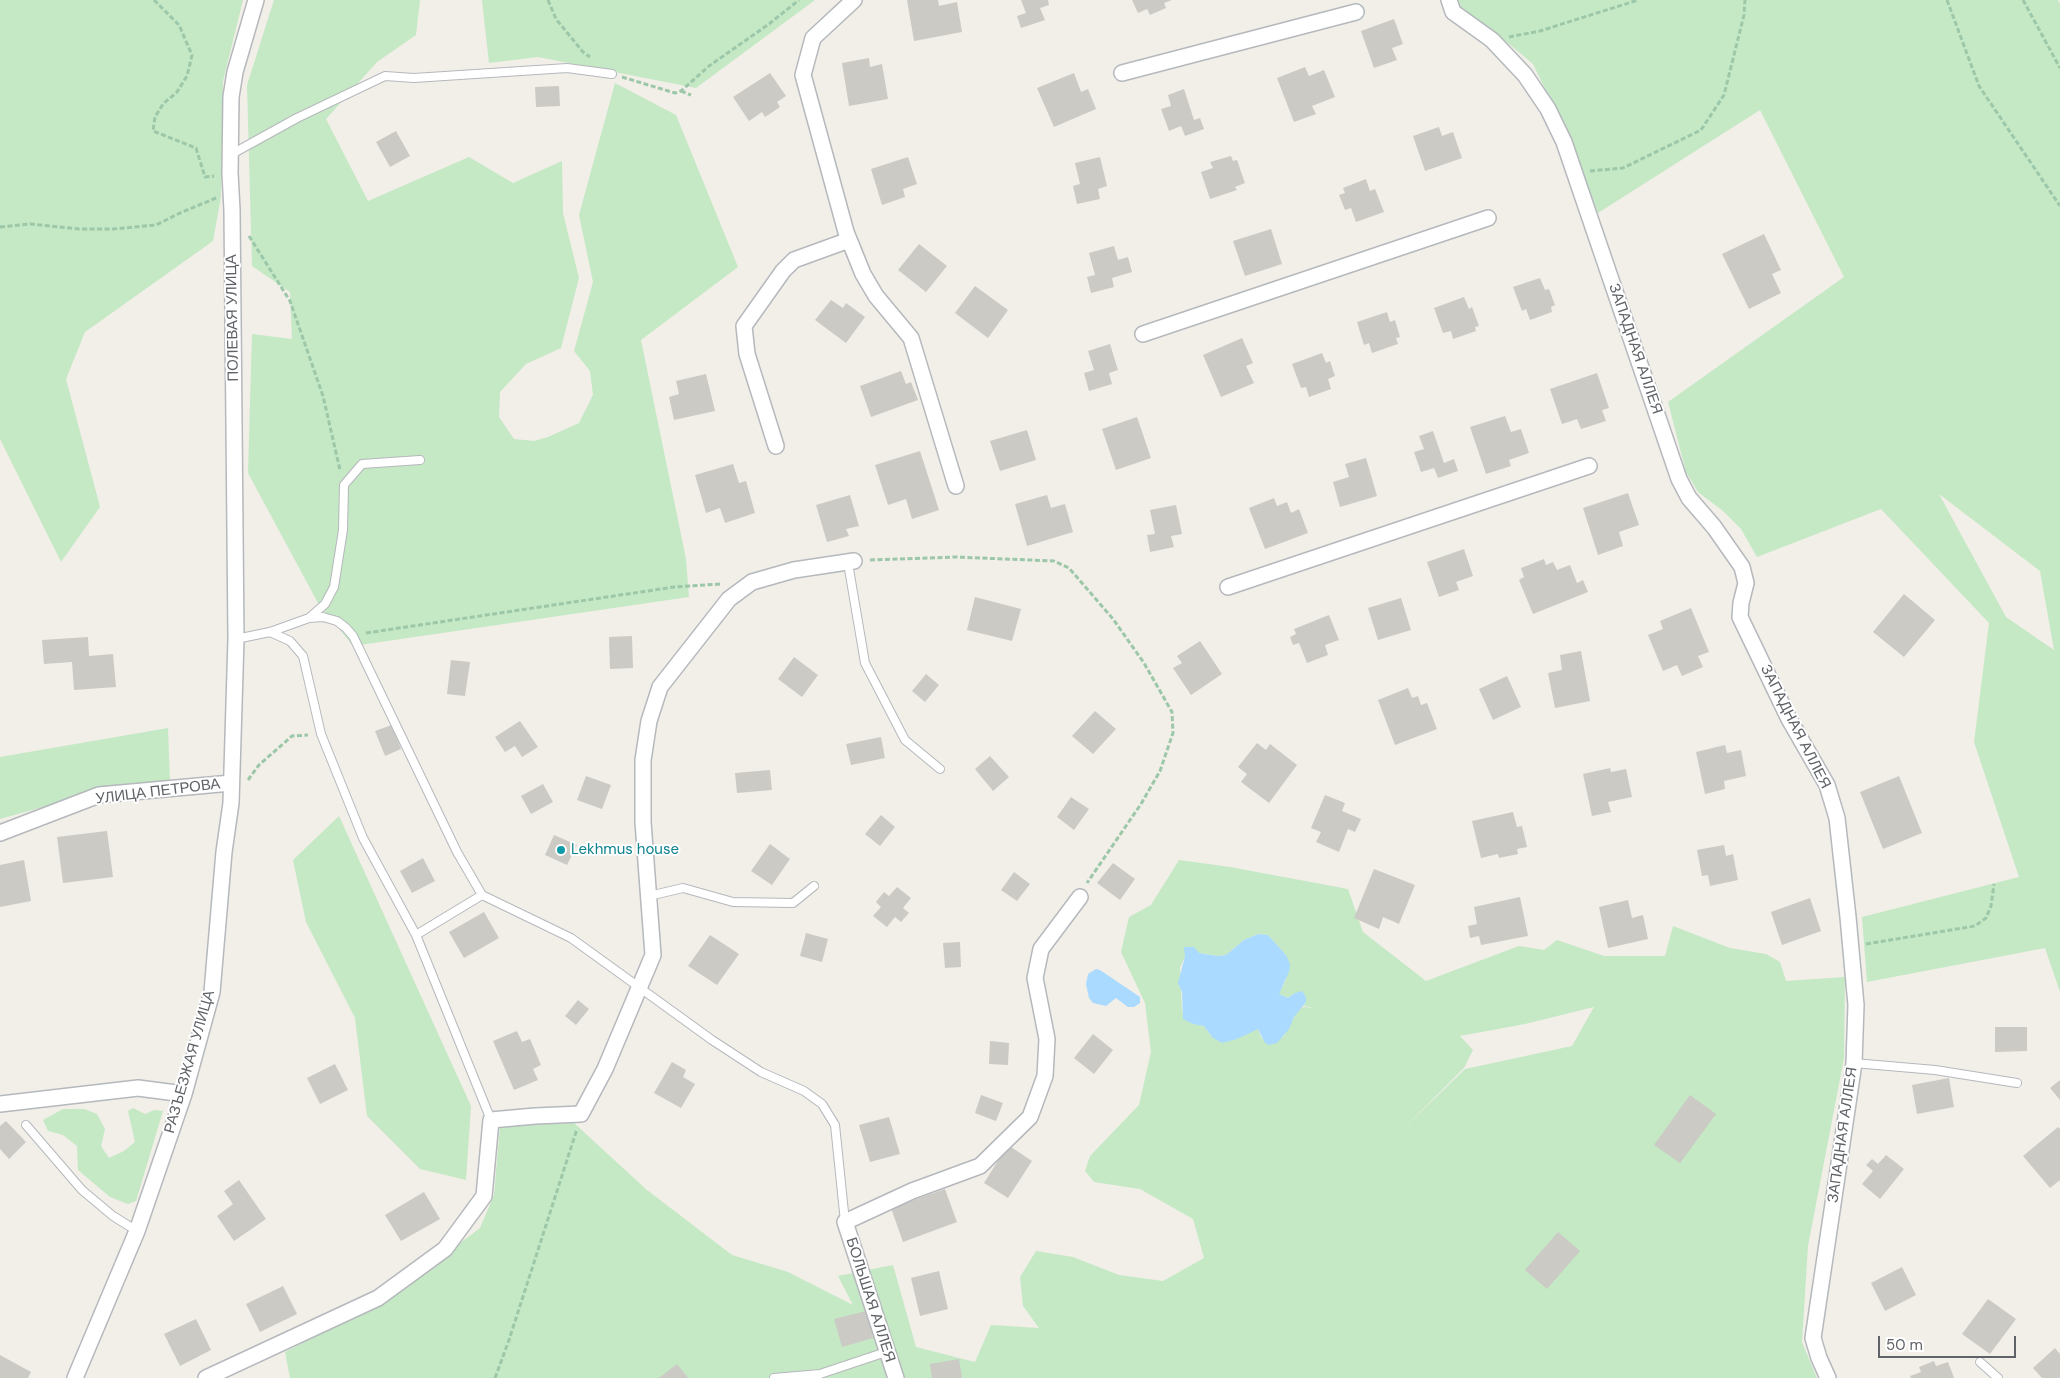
<!DOCTYPE html>
<meta charset="utf-8">
<style>
body{margin:0}
#map{position:relative;width:2060px;height:1378px;overflow:hidden;background:#f1efe8;font-family:"DM Sans",sans-serif}
canvas{display:block}
.scale{position:absolute;left:1878px;top:1336px;width:138px;height:22px;box-sizing:border-box;border:2px solid #5f6368;border-top:0;padding-left:6px;font-size:15px;line-height:18px;white-space:nowrap;color:#5f6368;-webkit-text-stroke:4px #fff;paint-order:stroke}
</style>
<div id="map">
<canvas width="2060" height="1378"></canvas>
<div class="scale">50 m</div>
</div>
<script>
const c = document.querySelector('canvas').getContext('2d');
c.lineJoin = 'round';
function fill(path, color) { c.fillStyle = color; c.fill(path, 'evenodd'); }
const toPath = rows => new Path2D(rows.map(r => 'M' + r).join(''));
function trace(path, color, width, dash) { c.strokeStyle = color; c.lineWidth = width; c.lineCap = dash ? 'butt' : 'round'; c.setLineDash(dash || []); c.stroke(path); }
function label(font, color, halo, rows, align = 'center') {
  c.font = font + ' "DM Sans",sans-serif'; c.lineWidth = 4; c.setLineDash([]); c.textBaseline = 'middle'; c.strokeStyle = halo; c.fillStyle = color; for (const [text, x, y, turn = 0] of rows) {
    c.save(); c.translate(x, y); c.rotate((+turn || 0) * Math.PI / 180); c.textAlign = isNaN(turn) ? turn : align; if (halo) c.strokeText(text, 0, 0); c.fillText(text, 0, 0); c.restore();
  }
}
fill(toPath([
 [0,0,243,0,223,81,221,197,213,241,85,332,66,379,100,507,61,562,0,439],
 [274,0,420,0,416,35,377,62,326,119,368,201,469,157,513,183,562,161,563,213,579,278,561,348,526,364,500,392,499,417,514,439,534,441,548,437,579,423,593,395,590,371,574,351,593,282,579,215,615,83,676,115,738,267,641,340,686,559,689,597,353,646,318,603,248,473,252,334,292,339,290,292,252,266,247,85],
 [482,0,815,0,696,88,538,57,489,63],
 [1454,0,2058,0,2060,4,2060,992,2045,948,1867,982,1862,917,2019,877,1974,742,1989,623,1881,509,1757,557,1741,529,1723,511,1698,492,1686,472,1668,402,1844,277,1760,110,1598,213,1571,143,1533,64,1496,33,1456,6],
 [1939,494,2040,571,2054,650,2006,617],
 [168,728,170,781,114,787,0,819,0,757],
 [339,816,471,1106,466,1180,420,1169,367,1116,355,1018,306,922,293,860],
 [1179,860,1230,867,1348,889,1363,932,1426,981,1519,946,1544,950,1557,940,1604,956,1665,956,1673,926,1730,948,1766,954,1780,962,1786,981,1845,977,1844,1058,1808,1246,1802,1342,1817,1378,290,1378,285,1352,381,1303,480,1228,494,1195,500,1126,574,1123,647,1190,732,1255,788,1272,853,1305,838,1276,893,1265,916,1347,975,1362,991,1325,1039,1328,1023,1306,1020,1277,1036,1251,1073,1257,1119,1275,1163,1281,1204,1258,1193,1219,1140,1189,1094,1182,1085,1171,1090,1156,1139,1105,1151,1052,1145,1003,1121,952,1129,917,1151,905],
 [1258,934,1268,935,1286,955,1286,980,1278,994,1288,998,1295,993,1306,1002,1303,1006,1315,1008,1303,1007,1298,1010,1283,1037,1262,1039,1258,1029,1212,1037,1204,1026,1193,1024,1182,1010,1180,968,1185,956,1199,953,1217,956,1226,955,1244,940],
 [1594,1007,1572,1046,1465,1069,1400,1132,1464,1068,1473,1050,1460,1036,1525,1024],
 [133,1108,145,1114,154,1110,163,1111,136,1201,128,1204,110,1197,78,1170,77,1146,63,1135,48,1131,43,1120,63,1109,84,1109,97,1114,105,1129,101,1146,109,1158,124,1151,135,1142,128,1111]
]), '#c5e8c5');
fill(toPath([
 [1258,934,1268,935,1286,955,1290,964,1289,972,1279,994,1288,998,1295,993,1302,991,1306,997,1306,1002,1294,1017,1289,1029,1277,1043,1269,1045,1265,1043,1258,1029,1237,1039,1222,1043,1212,1037,1204,1026,1193,1024,1183,1019,1182,992,1178,983,1185,956,1184,947,1194,947,1199,953,1217,956,1226,955,1244,940],
 [1096,969,1100,970,1140,997,1140,1003,1134,1007,1128,1007,1116,998,1106,1006,1093,1003,1089,998,1086,984,1088,974]
]), '#aadaff');
fill(toPath([
 [907,0,938,0,939,6,957,2,962,32,914,41],
 [1021,0,1048,0,1049,5,1040,8,1045,20,1021,28,1017,16,1026,13],
 [1132,0,1172,0,1164,3,1166,8,1150,15,1147,9,1138,13],
 [1394,19,1403,44,1392,48,1397,60,1374,68,1361,31],
 [869,58,870,67,882,64,888,99,849,106,842,63],
 [1305,67,1309,76,1324,70,1335,97,1312,106,1316,114,1294,122,1277,78],
 [770,73,786,96,777,102,780,107,765,117,762,112,749,121,733,97],
 [1074,73,1081,92,1088,89,1096,109,1054,127,1037,88],
 [559,86,560,106,536,107,535,87],
 [1184,89,1194,120,1200,118,1204,129,1185,136,1181,126,1169,131,1161,109,1171,106,1168,95],
 [1439,127,1442,136,1453,132,1462,158,1425,171,1413,136],
 [396,131,410,156,390,167,376,142],
 [1231,156,1233,161,1237,160,1245,183,1235,187,1237,190,1210,199,1201,172,1213,168,1210,162],
 [908,157,917,184,903,189,905,197,882,205,871,169],
 [1100,157,1107,186,1098,189,1100,199,1077,204,1073,186,1080,184,1075,163],
 [1366,179,1370,191,1375,189,1384,212,1356,222,1351,208,1345,210,1339,195,1345,193,1343,188],
 [1271,229,1282,264,1245,276,1233,241],
 [1764,234,1781,270,1772,274,1781,293,1749,309,1722,254],
 [919,244,947,266,926,292,898,270],
 [1114,246,1118,260,1128,257,1132,272,1112,278,1114,287,1091,293,1087,277,1095,275,1089,253],
 [1540,278,1545,290,1549,289,1555,305,1551,307,1552,312,1530,320,1526,309,1522,311,1513,287],
 [975,286,1008,310,988,338,955,313],
 [1464,297,1469,309,1472,307,1479,326,1475,327,1476,331,1453,339,1451,331,1443,333,1434,308],
 [831,300,843,308,846,303,865,317,846,343,815,320],
 [1387,312,1390,322,1395,320,1400,337,1396,338,1398,344,1372,353,1369,343,1364,345,1357,322],
 [1242,338,1253,363,1246,366,1254,383,1221,397,1203,355],
 [1110,344,1118,370,1109,373,1112,384,1089,391,1084,373,1094,370,1088,351],
 [1322,353,1326,363,1330,361,1335,376,1328,379,1331,389,1309,397,1306,387,1301,388,1292,364],
 [901,371,906,384,911,382,918,400,871,417,860,386],
 [1597,373,1609,408,1602,410,1606,421,1581,429,1577,419,1562,424,1550,389],
 [706,374,715,411,674,420,669,397,679,394,676,381],
 [1505,416,1511,432,1521,429,1529,453,1509,460,1511,466,1486,474,1470,427],
 [1137,417,1151,458,1116,470,1102,429],
 [1027,430,1036,460,1000,471,990,441],
 [1433,431,1444,463,1454,459,1458,471,1438,478,1434,468,1421,472,1414,452,1424,449,1419,436],
 [920,451,939,510,912,519,906,499,888,505,875,465],
 [1366,458,1377,496,1340,507,1333,482,1349,477,1345,464],
 [733,464,739,483,746,481,755,513,725,523,720,508,706,513,695,475],
 [1628,493,1639,525,1619,532,1623,546,1598,555,1583,508],
 [850,495,859,526,846,529,849,536,827,542,816,505],
 [1047,495,1051,508,1065,504,1073,532,1027,546,1015,504],
 [1274,498,1277,506,1287,502,1291,513,1299,509,1308,533,1265,549,1249,508],
 [1176,505,1182,534,1171,536,1174,547,1150,552,1147,535,1155,534,1150,510],
 [1464,549,1473,576,1456,582,1459,590,1439,597,1427,562],
 [1544,559,1546,565,1553,562,1557,570,1570,565,1577,583,1583,580,1588,592,1533,614,1519,580,1524,577,1521,568],
 [1904,594,1935,620,1904,657,1873,632],
 [975,597,1021,609,1012,641,967,630],
 [1401,598,1411,630,1378,640,1368,608],
 [1691,608,1709,652,1698,656,1703,667,1682,676,1677,665,1663,671,1648,635,1663,629,1660,621],
 [1329,615,1339,640,1325,645,1328,655,1307,663,1299,643,1293,645,1290,637,1296,634,1294,629],
 [632,636,633,668,610,669,609,637],
 [88,637,89,656,113,654,116,687,74,690,72,662,44,664,42,640],
 [1200,641,1222,674,1191,695,1173,668,1182,663,1177,656],
 [1581,651,1590,701,1555,708,1548,673,1562,670,1560,655],
 [794,657,818,675,802,697,778,679],
 [451,660,470,662,465,696,447,694],
 [926,674,939,685,925,702,912,691],
 [1507,676,1521,707,1493,720,1479,689],
 [1408,688,1412,698,1418,696,1421,705,1427,703,1437,729,1395,745,1378,700],
 [1095,711,1116,729,1093,754,1072,736],
 [520,721,538,747,522,757,515,746,505,752,495,737],
 [392,725,401,749,385,756,375,731],
 [881,737,885,758,851,765,846,744],
 [1257,743,1266,750,1270,744,1297,765,1269,803,1241,782,1247,774,1238,767],
 [1725,745,1727,753,1741,750,1746,776,1724,781,1725,789,1705,794,1696,752],
 [990,756,1009,777,993,791,975,769],
 [1610,768,1611,772,1626,769,1632,797,1608,802,1611,812,1592,816,1583,774],
 [770,770,772,790,737,793,735,773],
 [586,776,611,785,602,809,577,800],
 [1899,776,1922,833,1883,849,1860,792],
 [543,784,553,802,531,814,521,796],
 [1325,795,1345,803,1342,811,1361,819,1355,832,1348,829,1339,852,1316,842,1321,832,1311,828],
 [1071,797,1089,809,1074,830,1057,817],
 [1513,812,1517,827,1522,826,1527,847,1517,849,1518,854,1499,858,1498,854,1481,858,1472,821],
 [881,815,895,827,880,846,865,834],
 [107,831,113,877,63,883,57,837],
 [554,835,577,845,567,865,545,855],
 [770,844,790,859,772,885,751,871],
 [1724,845,1726,856,1733,854,1738,880,1710,886,1708,875,1702,876,1697,850],
 [423,858,435,881,412,893,400,871],
 [24,860,31,901,0,907,0,865],
 [1113,863,1135,879,1120,900,1097,883],
 [1374,869,1415,885,1399,924,1383,917,1379,929,1354,918],
 [1014,872,1030,884,1017,901,1001,890],
 [897,887,911,898,903,908,909,913,901,922,895,917,887,927,873,916,881,907,876,902,884,892,889,896],
 [1520,897,1528,936,1481,945,1479,936,1470,938,1468,926,1477,924,1474,907],
 [1810,898,1821,931,1782,945,1771,912],
 [1628,900,1632,918,1643,915,1648,939,1608,948,1599,907],
 [484,912,499,938,464,958,449,932],
 [806,933,828,939,822,962,800,956],
 [710,935,739,954,717,985,688,966],
 [960,942,961,967,945,968,943,943],
 [578,1000,589,1009,576,1025,565,1016],
 [1995,1027,2027,1027,2027,1051,1995,1052],
 [517,1031,522,1042,530,1039,541,1065,533,1069,538,1080,514,1090,493,1041],
 [1093,1034,1113,1050,1094,1074,1074,1058],
 [990,1041,1009,1043,1008,1065,989,1064],
 [672,1062,686,1070,683,1077,695,1084,681,1108,654,1093],
 [335,1064,348,1090,320,1104,307,1078],
 [1949,1078,1954,1107,1917,1114,1912,1085],
 [2060,1080,2060,1100,2050,1088],
 [981,1095,1003,1103,996,1121,975,1113],
 [1690,1095,1716,1114,1680,1163,1654,1145],
 [889,1117,900,1154,870,1162,859,1125],
 [6,1121,26,1142,9,1159,0,1149,0,1126],
 [2058,1127,2060,1129,2060,1180,2050,1188,2023,1156],
 [1008,1145,1032,1161,1008,1198,984,1183],
 [1886,1155,1904,1169,1880,1199,1862,1184,1873,1171,1866,1165,1872,1159,1878,1164],
 [239,1180,266,1219,234,1241,217,1216,233,1204,224,1191],
 [945,1189,957,1222,903,1242,891,1208],
 [424,1192,440,1219,401,1241,385,1215],
 [1558,1232,1580,1251,1547,1289,1525,1270],
 [1902,1267,1916,1295,1885,1311,1871,1283],
 [939,1271,948,1309,920,1316,911,1278],
 [283,1286,297,1314,260,1332,246,1304],
 [1988,1299,2016,1319,1990,1354,1962,1334],
 [866,1311,873,1338,842,1347,834,1319],
 [196,1319,211,1350,180,1366,164,1334],
 [2055,1348,2060,1354,2060,1378,2042,1378,2033,1368],
 [0,1355,31,1372,28,1378,0,1378],
 [959,1359,962,1378,932,1378,930,1364],
 [1934,1361,1936,1366,1948,1362,1954,1378,1911,1378,1910,1376,1921,1372,1919,1367],
 [677,1364,688,1378,659,1378]
]), '#cccac5');
const service = toPath([
 [230,155,297,118,385,76,414,78,567,68,612,74],
 [848,563,865,663,905,740,940,769],
 [309,618,325,604,334,587,343,530,344,485,362,464,420,460],
 [270,632,290,641,303,656,321,734,363,838,416,935,491,1120],
 [236,639,270,632,309,618,323,617,337,621,346,628,353,636,457,852,482,895,571,938,712,1040,761,1072,804,1091,822,1104,835,1125,845,1222],
 [649,896,683,888,733,902,793,903,814,886],
 [416,935,482,895],
 [1854,1063,1935,1070,2017,1083],
 [26,1125,82,1190,113,1216,137,1231],
 [1980,1362,1998,1378],
 [774,1378,820,1374,886,1352]
]);
const minor = toPath([
 [854,0,813,38,803,75,846,232,863,274,876,296,911,338,956,486],
 [1449,0,1453,12,1492,40,1525,75,1548,109,1564,142,1679,479,1689,498,1714,527,1742,567,1746,583,1741,603,1740,617,1789,719,1827,785,1837,818,1848,917,1856,1005,1854,1063,1813,1338,1819,1358,1828,1378],
 [1122,73,1356,12],
 [1143,334,1488,218],
 [776,446,747,354,744,326,783,271,794,260,849,240],
 [1228,587,1589,466],
 [0,833,99,795,231,783],
 [0,1104,138,1088,184,1094],
 [75,1378,137,1231,184,1094,212,992,224,852,231,803,236,639,232,210,230,173,231,97,235,72,256,0],
 [206,1378,378,1298,445,1249,484,1196,491,1120,535,1116,581,1114,605,1069,653,955,643,822,643,760,649,721,660,687,729,599,752,582,794,570,854,561],
 [896,1378,845,1222,912,1191,980,1166,1030,1117,1045,1076,1047,1039,1035,978,1041,949,1080,897]
]);
trace(service, '#b5b8bc', 10);
trace(minor, '#b5b8bc', 18);
trace(toPath([
 [154,0,179,25,192,55,187,76,177,92,163,104,155,117,153,131,196,148,205,177,214,176],
 [548,0,556,19,583,52,590,57],
 [1947,0,1979,86,2060,206],
 [2023,0,2060,68],
 [1509,37,1540,31,1638,0],
 [622,77,675,93,681,91,709,66,769,24,799,0],
 [681,91,691,95],
 [1590,171,1623,168,1701,130,1724,95,1744,15,1745,0],
 [0,227,31,224,79,229,113,229,156,225,180,213,216,198],
 [249,236,290,301,323,396,340,470],
 [870,560,956,557,1054,561,1069,568,1113,619,1144,663,1172,712,1173,733,1160,771,1141,804,1087,883],
 [366,633,674,587,721,584],
 [248,780,259,765,292,736,308,735],
 [1866,944,1975,926,1986,918,1991,906,1994,884],
 [495,1378,509,1340,577,1129]
]), '#9cc7a9', 3, [5, 2.5]);
trace(service, '#fff', 8);
trace(minor, '#fff', 15);
for (const [x, y, r, color] of [
 [561,850,5,"#0f9aa8"]
]) { const dot = new Path2D(); dot.arc(x, y, r, 0, 2 * Math.PI); c.fillStyle = color; c.fill(dot); trace(dot, '#fff', 2); }
label('15px', '#5f6368', '#fff', [
 ["ПОЛЕВАЯ УЛИЦА",233,318,-91],
 ["ЗАПАДНАЯ АЛЛЕЯ",1635,349,71],
 ["ЗАПАДНАЯ АЛЛЕЯ",1795,727,63],
 ["УЛИЦА ПЕТРОВА",158,792,-7],
 ["РАЗЪЕЗЖАЯ УЛИЦА",190,1062,-74],
 ["ЗАПАДНАЯ АЛЛЕЯ",1843,1135,-82],
 ["БОЛЬШАЯ АЛЛЕЯ",870,1300,72]
]);
label('15px', '#0d838f', '#fff', [
 ["Lekhmus house",571,850]
], 'left');
</script>
